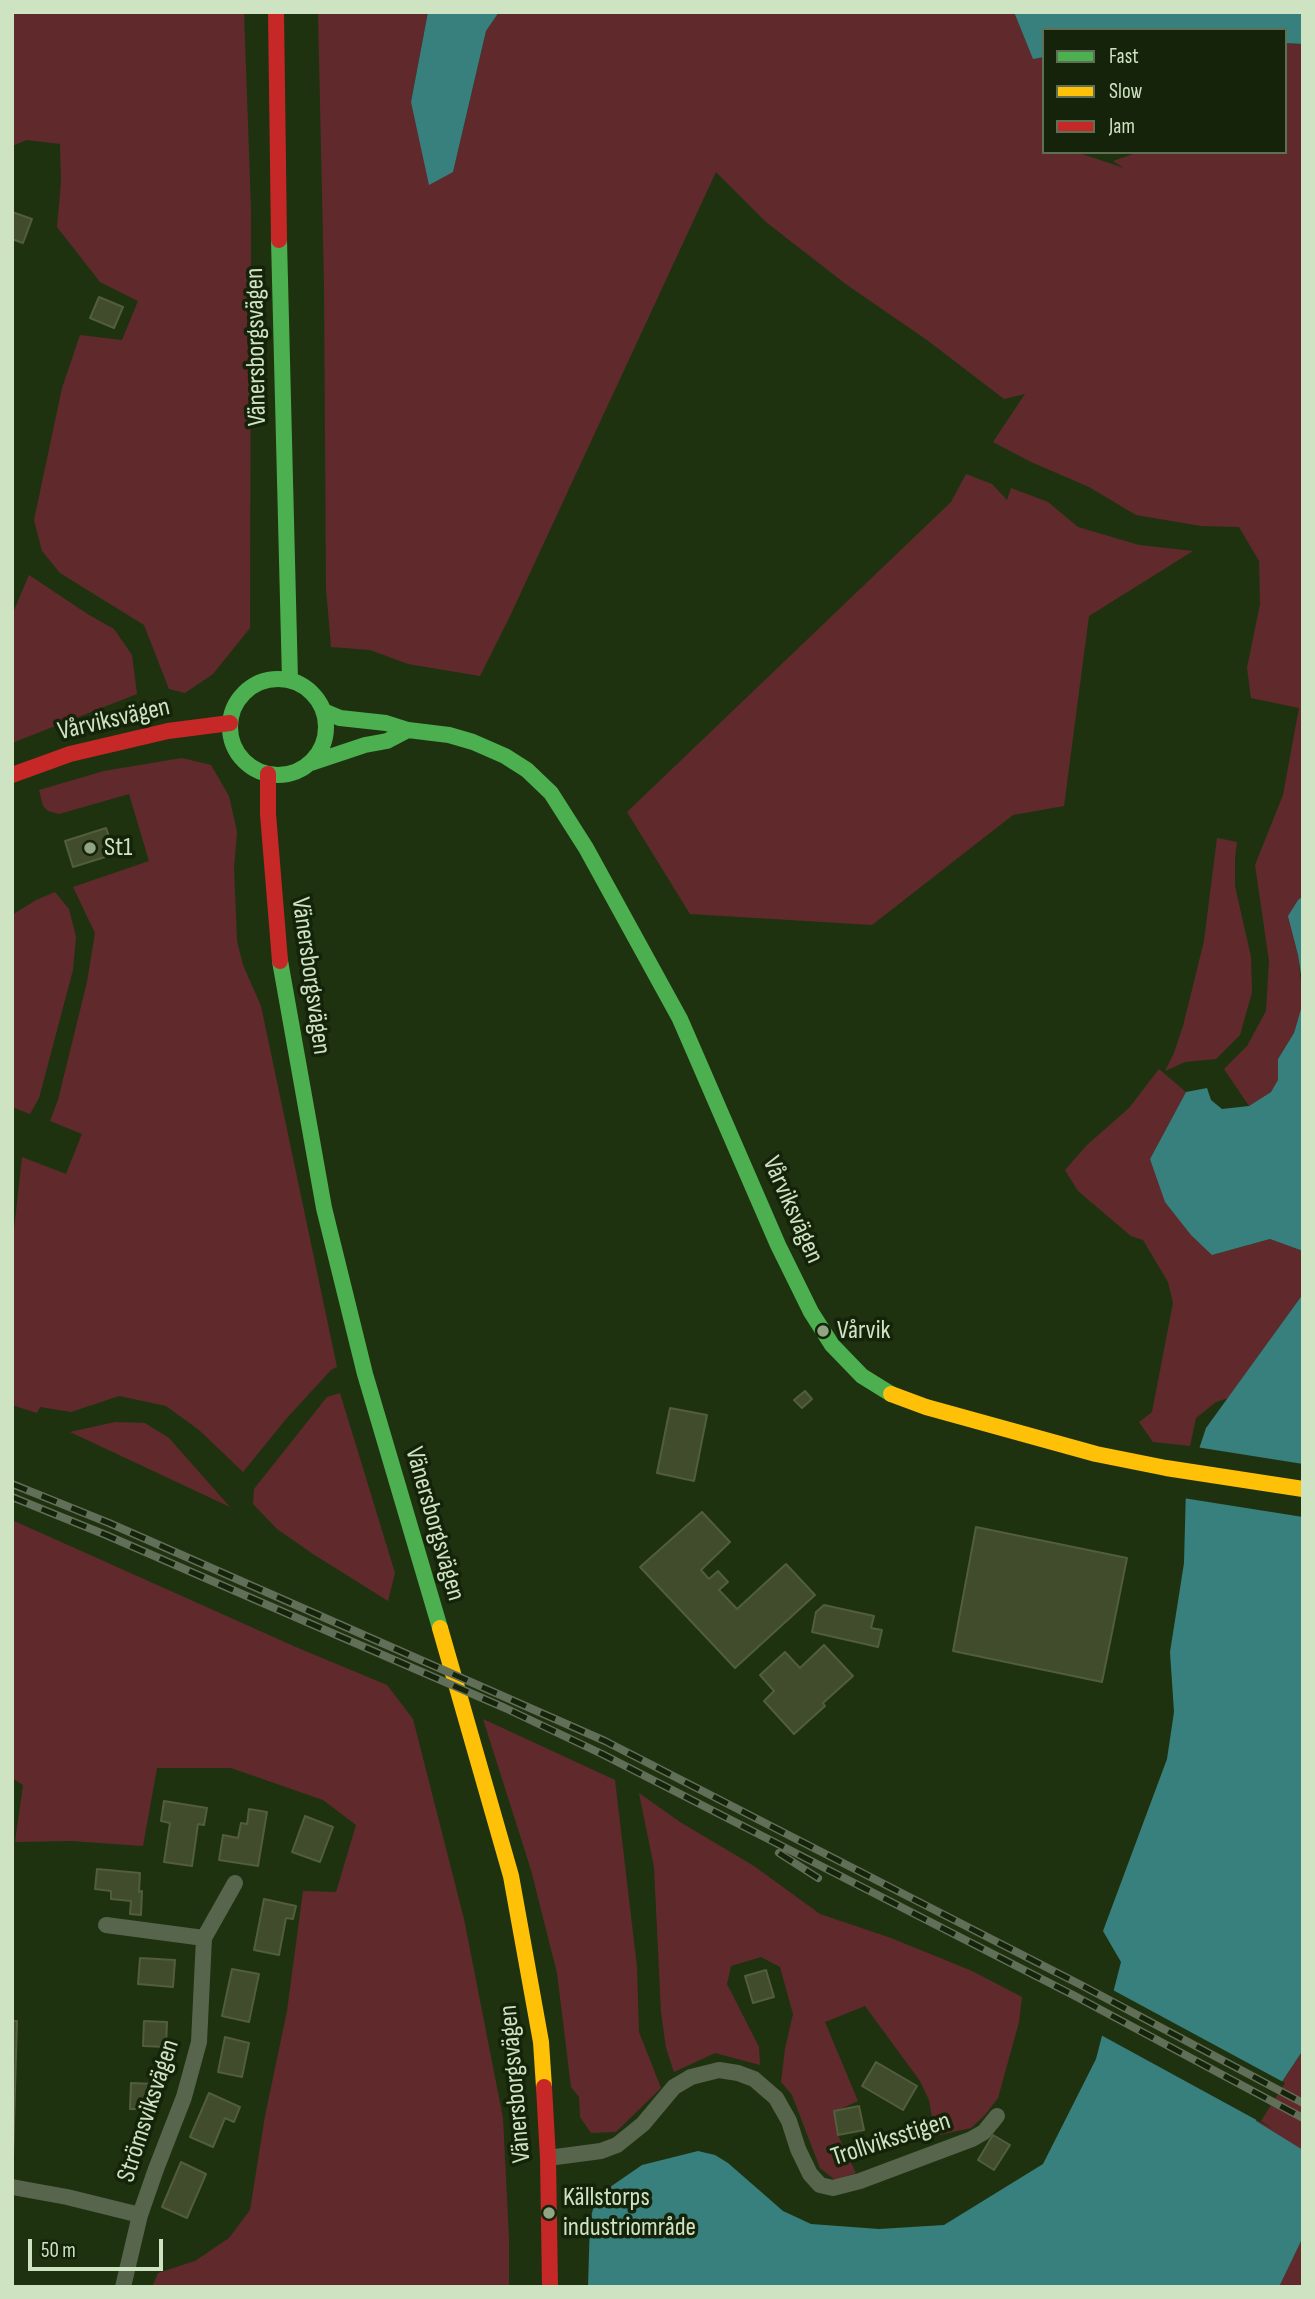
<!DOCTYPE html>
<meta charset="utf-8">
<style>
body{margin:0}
#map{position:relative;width:1315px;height:2299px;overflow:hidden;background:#1f320f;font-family:"Sofia Sans Condensed",sans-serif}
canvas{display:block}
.frame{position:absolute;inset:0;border:14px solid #cee3c2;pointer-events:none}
.legend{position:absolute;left:1042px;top:28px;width:245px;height:126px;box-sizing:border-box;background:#142309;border:2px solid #5e7053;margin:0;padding:9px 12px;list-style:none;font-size:21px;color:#cee3c2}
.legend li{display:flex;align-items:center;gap:14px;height:35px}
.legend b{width:35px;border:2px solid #5e7053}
.scale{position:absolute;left:28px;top:2239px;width:135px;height:32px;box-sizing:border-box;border:4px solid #cee3c2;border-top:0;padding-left:9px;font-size:21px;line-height:24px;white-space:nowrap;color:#cee3c2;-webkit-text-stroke:5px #142309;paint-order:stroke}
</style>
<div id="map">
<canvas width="1315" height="2299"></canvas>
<div class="frame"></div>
<ul class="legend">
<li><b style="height:9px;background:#4caf50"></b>Fast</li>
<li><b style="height:9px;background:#ffc107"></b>Slow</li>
<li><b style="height:9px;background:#c62828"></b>Jam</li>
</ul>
<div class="scale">50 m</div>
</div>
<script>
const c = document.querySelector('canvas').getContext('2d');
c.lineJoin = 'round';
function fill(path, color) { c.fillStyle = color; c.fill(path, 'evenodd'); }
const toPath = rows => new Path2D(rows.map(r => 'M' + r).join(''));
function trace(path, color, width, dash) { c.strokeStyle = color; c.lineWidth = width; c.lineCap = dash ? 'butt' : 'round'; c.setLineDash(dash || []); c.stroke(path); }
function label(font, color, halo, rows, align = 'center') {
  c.font = font + ' "Sofia Sans Condensed",sans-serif'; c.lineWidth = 7; c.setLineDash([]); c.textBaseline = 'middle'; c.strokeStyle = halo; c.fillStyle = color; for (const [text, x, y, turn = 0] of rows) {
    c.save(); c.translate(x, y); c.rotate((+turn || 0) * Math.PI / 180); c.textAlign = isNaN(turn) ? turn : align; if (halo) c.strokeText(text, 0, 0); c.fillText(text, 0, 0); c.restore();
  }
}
fill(toPath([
 [12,12,244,12,251,209,250,628,213,674,185,693,169,689,144,625,60,573,42,551,34,520,62,388,80,335,122,340,138,301,100,282,57,227,61,182,60,144,27,140,12,146],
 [318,12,428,12,411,102,453,172,486,31,499,12,1014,12,1033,58,1044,57,1044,152,1076,152,1124,168,1113,161,1139,152,1285,152,1285,43,1303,44,1303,896,1298,900,1289,916,1298,955,1303,1002,1294,1033,1278,1059,1278,1081,1271,1092,1249,1106,1224,1069,1247,1046,1266,1011,1269,961,1255,865,1283,795,1299,708,1251,698,1247,668,1260,604,1259,561,1239,527,1201,526,1136,515,1089,487,1031,462,993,442,1025,394,1004,399,927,340,847,285,766,222,716,172,510,616,480,676,408,664,370,650,331,647,326,588,324,283],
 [966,474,992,484,1007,500,1011,488,1048,502,1078,527,1139,545,1193,551,1089,616,1064,806,1013,815,872,925,690,914,627,812,951,502],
 [29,575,89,615,114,629,132,655,137,694,12,743,12,615],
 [182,758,211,765,229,796,237,832,234,868,237,941,243,965,261,1006,337,1367,331,1370,286,1419,243,1472,199,1430,166,1406,119,1396,71,1412,40,1407,37,1413,12,1405,12,1248,22,1157,66,1174,82,1134,50,1121,58,1100,87,982,95,933,73,887,149,861,129,794,59,814,48,811,43,806,39,790,104,771],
 [1217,838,1237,842,1235,858,1235,886,1251,957,1252,992,1240,1035,1216,1059,1185,1062,1165,1071,1174,1053,1183,1026,1204,941],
 [55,892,69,909,76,937,73,970,39,1098,30,1114,12,1107,12,915,36,900],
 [1159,1069,1186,1092,1150,1159,1212,1255,1270,1239,1303,1251,1303,1294,1228,1398,1216,1402,1196,1418,1190,1446,1153,1442,1139,1422,1152,1412,1173,1303,1168,1282,1143,1240,1131,1236,1078,1191,1065,1170,1087,1145,1129,1108],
 [340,1393,395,1573,388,1601,313,1554,277,1529,253,1504,254,1489,327,1397],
 [115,1422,145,1423,169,1438,230,1507,70,1432],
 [12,1520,298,1648,387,1685,413,1719,464,1919,503,2118,509,2238,509,2287,152,2287,158,2273,195,2261,229,2238,250,2210,265,2116,287,2011,303,1891,336,1892,356,1825,323,1800,231,1768,157,1768,143,1846,71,1841,15,1842,23,1785,12,1778],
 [483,1719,615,1780,637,1967,639,2032,661,2088,616,2132,591,2133,580,2117,579,2097,571,2087,557,1973,531,1870],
 [639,1793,680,1822,754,1866,820,1914,891,1938,972,1971,1022,1997,1019,2022,998,2098,985,2115,971,2128,935,2136,929,2100,920,2081,865,2006,825,2022,858,2101,834,2112,838,2135,856,2173,835,2180,820,2168,792,2095,781,2082,785,2049,793,2014,780,1967,761,1957,731,1966,727,1984,759,2047,760,2065,715,2053,674,2072,666,2048,661,2012,654,1867],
 [1303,2050,1303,2150,1256,2122],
 [1303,2237,1303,2287,1279,2287]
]), '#602a2d');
fill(toPath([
 [428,12,499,12,486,31,453,172,429,185,411,102],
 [1014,12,1303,12,1303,44,1285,43,1285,30,1044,30,1044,57,1033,59],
 [1303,896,1303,988,1298,955,1288,916,1298,900],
 [1303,1002,1303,1251,1270,1239,1212,1255,1191,1235,1165,1202,1150,1159,1186,1092,1207,1088,1211,1100,1222,1109,1249,1106,1271,1092,1278,1080,1278,1059,1294,1033],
 [1303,1294,1303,2050,1256,2121,1303,2150,1303,2237,1279,2287,588,2287,590,2221,594,2205,600,2194,642,2165,698,2151,715,2155,728,2163,783,2211,811,2224,879,2229,944,2225,1043,2164,1096,2059,1121,1962,1103,1931,1167,1759,1174,1712,1170,1652,1184,1563,1186,1488,1206,1428]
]), '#37807d');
fill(toPath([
 [1196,1447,1303,1464,1303,1517,1183,1498,1183,1488],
 [1111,1989,1285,2083,1261,2121,1273,2129,1099,2034]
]), '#1f320f');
const building = toPath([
 [12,212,32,219,23,243,12,239,12,212],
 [99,297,123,307,114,328,90,318,99,297],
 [106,828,115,854,73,867,65,841,106,828],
 [805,1391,812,1399,802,1408,794,1400,805,1391],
 [670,1408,707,1415,694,1481,657,1473,670,1408],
 [702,1512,730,1542,701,1570,709,1579,718,1571,728,1582,719,1590,737,1609,786,1564,815,1595,735,1668,640,1567,702,1512],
 [976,1527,1127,1558,1102,1682,953,1651,976,1527],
 [824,1605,874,1616,871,1628,882,1630,878,1647,812,1632,816,1612,824,1605],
 [824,1645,853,1676,823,1703,825,1706,794,1734,764,1701,774,1691,760,1675,785,1652,800,1668,824,1645],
 [164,1801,207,1808,204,1825,198,1824,192,1866,164,1862,170,1823,161,1821,164,1801],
 [249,1809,267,1812,258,1866,219,1860,223,1835,238,1838,241,1823,247,1824,249,1809],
 [305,1816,333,1827,320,1862,292,1852,305,1816],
 [97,1869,140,1873,139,1892,142,1891,141,1915,130,1914,131,1901,111,1899,111,1891,95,1889,97,1869],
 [264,1899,296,1906,293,1919,286,1918,279,1955,254,1950,264,1899],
 [140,1958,175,1960,173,1987,138,1984,140,1958],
 [232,1969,259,1974,249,2022,222,2016,232,1969],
 [766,1970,774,1997,753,2003,745,1976,766,1970],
 [12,2021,17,2021,13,2158,12,2158,12,2021],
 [144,2021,167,2022,166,2047,143,2046,144,2021],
 [225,2037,249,2043,242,2077,218,2072,225,2037],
 [876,2062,917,2086,903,2110,862,2086,876,2062],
 [131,2083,155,2084,155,2109,130,2109,131,2083],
 [209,2093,240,2107,234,2122,225,2118,213,2147,190,2137,209,2093],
 [859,2106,864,2130,838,2135,834,2111,859,2106],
 [993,2135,1010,2145,994,2170,978,2160,993,2135],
 [181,2162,206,2174,187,2218,162,2207,181,2162]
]);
fill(building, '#404c2c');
trace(building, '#525d3e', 2);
trace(toPath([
 [106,1925,204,1938],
 [548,2158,601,2151,617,2145,643,2124,674,2087,691,2077,719,2070,738,2073,754,2079,776,2098,789,2121,798,2149,810,2174,820,2185,833,2188,860,2181,972,2139,984,2132,997,2116],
 [12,2187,67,2197,140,2215],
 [123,2287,140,2215,156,2169,184,2097,199,2042,204,1938,235,1883]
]), '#57654c', 16);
trace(toPath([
 [279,240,290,680],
 '230 727a48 48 0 1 1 96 0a48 48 0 1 1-96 0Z',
 [323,711,340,718,386,723,408,730,449,735,473,742,505,756,527,770,551,793,586,848,680,1019,778,1245,811,1312,832,1345,862,1376,891,1394],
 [311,763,365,745,387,741,408,730],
 [280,961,324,1208,365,1374,440,1628]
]), '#4caf50', 16);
trace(toPath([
 [891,1394,926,1407,1096,1454,1166,1468,1303,1489],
 [440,1628,511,1876,541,2042,544,2087]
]), '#ffc107', 16);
trace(toPath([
 [276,12,279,240],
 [268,774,268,814,280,961],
 [12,775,70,754,168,731,230,723],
 [544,2087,548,2158,550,2287]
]), '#c62828', 16);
const rail = toPath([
 [12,1484,109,1523,605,1741,1081,1985,1303,2103],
 [12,1497,106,1535,332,1633,505,1708,602,1754,1075,1996,1303,2118],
 [779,1853,818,1878]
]);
trace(rail, '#616e58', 8);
trace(rail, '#142309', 5, [16]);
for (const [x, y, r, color] of [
 [90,848,7,"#91a583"],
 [823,1331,7,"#91a583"],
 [549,2213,7,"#91a583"]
]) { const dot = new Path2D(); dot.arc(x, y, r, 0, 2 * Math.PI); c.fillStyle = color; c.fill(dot); trace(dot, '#142309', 2.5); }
label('26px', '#cee3c2', '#142309', [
 ["Vänersborgsvägen",257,347,-91],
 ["Vårviksvägen",114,720,-13],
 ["Vänersborgsvägen",310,976,82],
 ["Vårviksvägen",792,1210,66],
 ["Vänersborgsvägen",434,1524,74],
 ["Vänersborgsvägen",516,2084,-95],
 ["Strömsviksvägen",149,2111,-72],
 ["Trollviksstigen",891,2140,-18]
]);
label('26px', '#cee3c2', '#142309', [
 ["St1",104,848],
 ["Vårvik",837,1331],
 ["Källstorps",563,2198],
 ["industriområde",563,2228]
], 'left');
</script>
